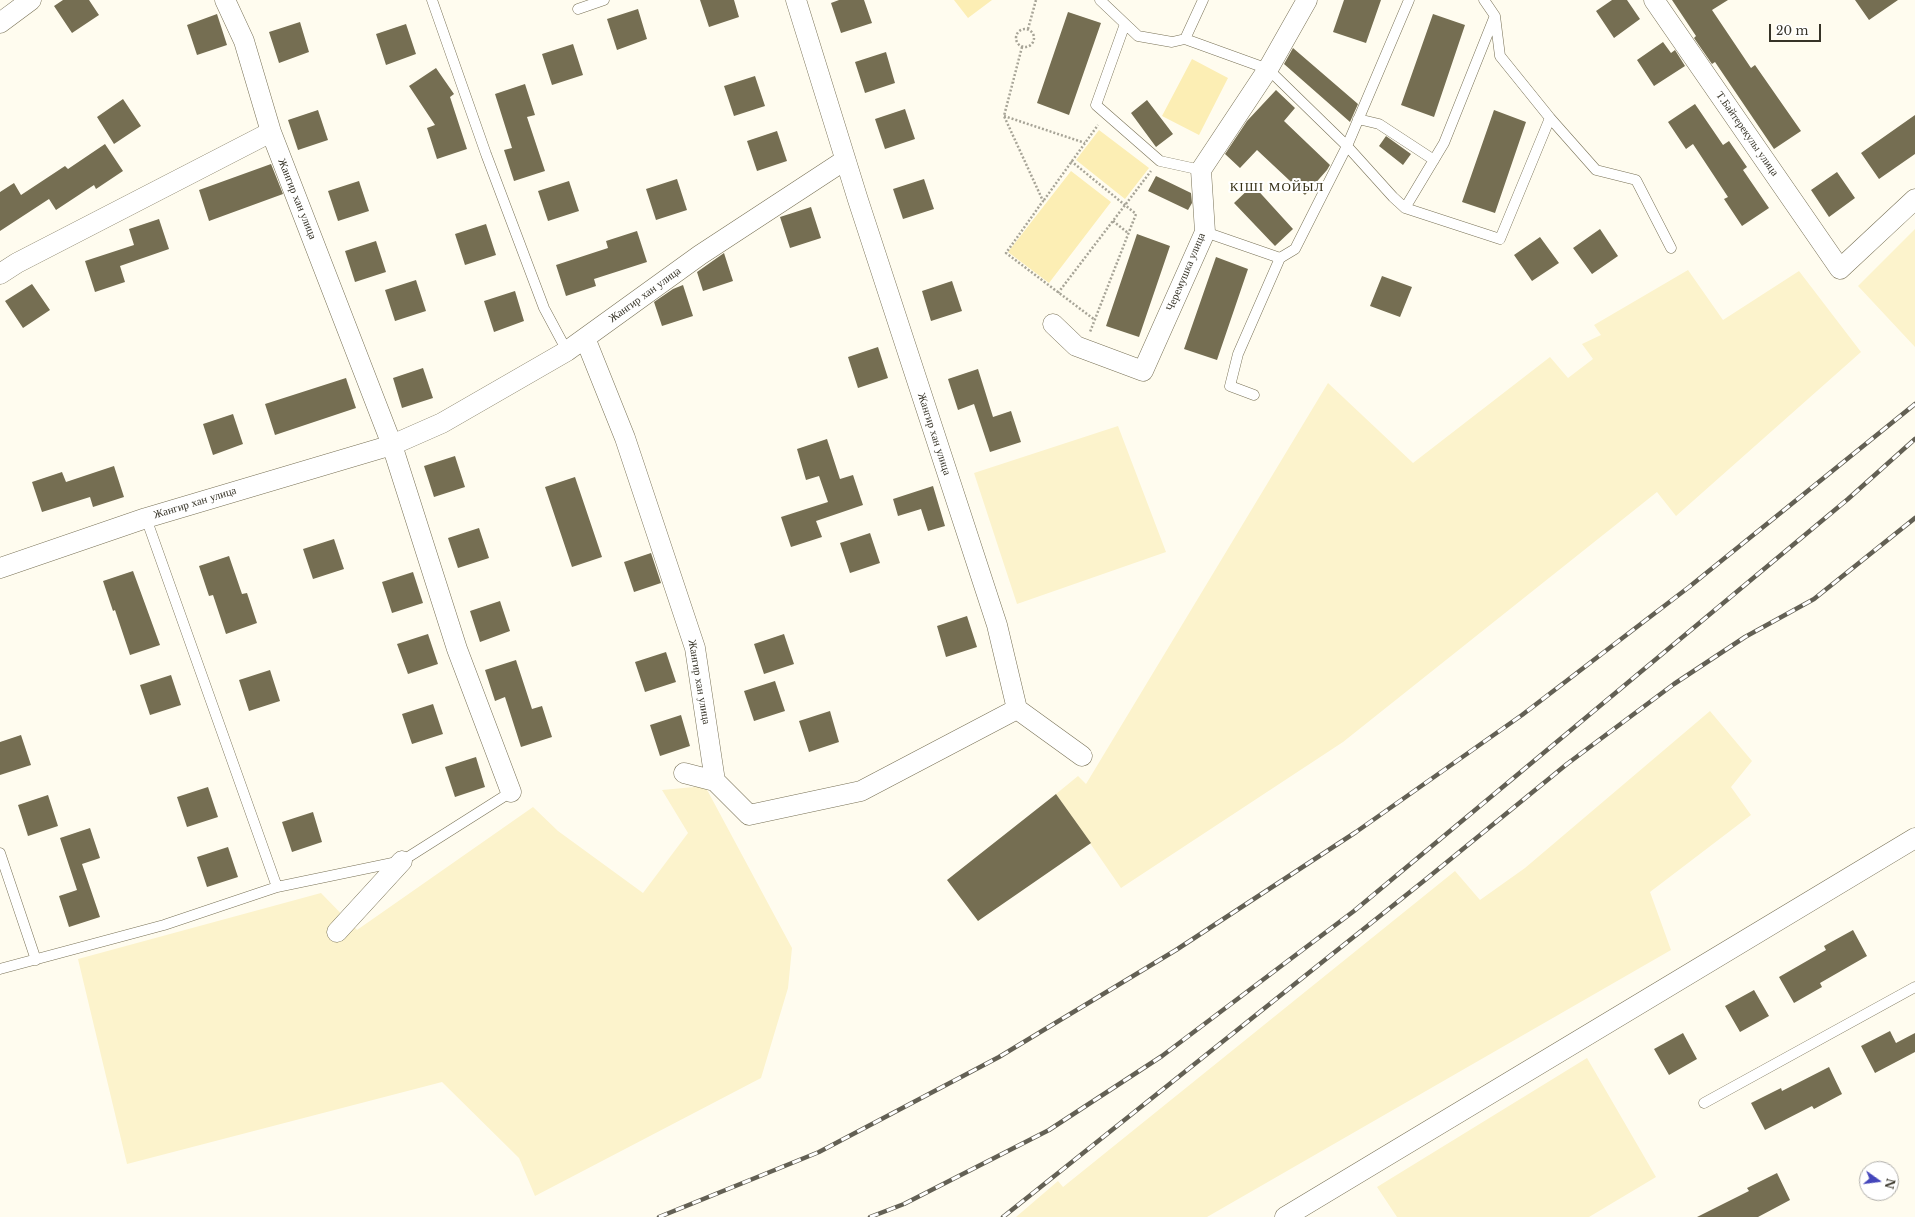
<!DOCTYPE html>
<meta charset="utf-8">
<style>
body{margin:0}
#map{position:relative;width:1915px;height:1217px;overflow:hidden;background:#fffcef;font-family:"Libre Baskerville",serif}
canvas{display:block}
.north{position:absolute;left:1859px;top:1161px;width:40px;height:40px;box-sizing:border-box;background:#fff;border:1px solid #afada9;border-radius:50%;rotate:104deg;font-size:11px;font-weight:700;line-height:16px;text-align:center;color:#363327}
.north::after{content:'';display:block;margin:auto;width:14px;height:18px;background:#4446bb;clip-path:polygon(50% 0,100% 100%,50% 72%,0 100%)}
.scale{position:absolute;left:1769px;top:24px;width:52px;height:18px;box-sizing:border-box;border:2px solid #363327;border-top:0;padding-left:5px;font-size:12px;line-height:14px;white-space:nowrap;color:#363327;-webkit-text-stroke:3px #fff;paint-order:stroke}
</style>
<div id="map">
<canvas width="1915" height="1217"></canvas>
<div class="north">N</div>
<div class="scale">20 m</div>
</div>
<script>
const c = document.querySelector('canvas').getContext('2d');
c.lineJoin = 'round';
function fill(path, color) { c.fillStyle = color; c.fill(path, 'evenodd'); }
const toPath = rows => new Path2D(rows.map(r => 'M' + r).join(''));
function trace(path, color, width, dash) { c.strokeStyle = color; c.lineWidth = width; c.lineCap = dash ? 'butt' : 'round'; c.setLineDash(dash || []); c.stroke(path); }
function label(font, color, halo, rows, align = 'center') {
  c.font = font + ' "Libre Baskerville",serif'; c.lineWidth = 4; c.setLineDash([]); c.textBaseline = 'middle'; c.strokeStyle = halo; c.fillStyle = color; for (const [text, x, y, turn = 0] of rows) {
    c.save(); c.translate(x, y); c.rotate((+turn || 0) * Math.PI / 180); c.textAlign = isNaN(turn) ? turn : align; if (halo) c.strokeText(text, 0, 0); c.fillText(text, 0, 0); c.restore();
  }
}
fill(toPath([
 [1915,229,1915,347,1858,286],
 [1688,270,1723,320,1799,271,1861,352,1676,516,1657,492,1343,742,1121,888,1056,794,1078,776,1086,784,1328,383,1413,463,1550,357,1568,378,1593,359,1582,344,1601,335,1594,325],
 [1118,426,1166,552,1017,604,974,473],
 [1710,711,1752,761,1731,787,1751,815,1650,892,1671,950,1207,1217,1016,1217,1058,1181,1063,1187,1455,871,1480,900,1525,868],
 [705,786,792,948,788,988,761,1078,535,1196,519,1158,442,1082,127,1164,78,959,321,893,357,930,533,807,558,831,643,893,688,833,662,790],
 [1587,1058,1656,1177,1589,1217,1397,1217,1377,1187]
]), '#fcf3cc');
fill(toPath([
 [954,0,992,0,968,18],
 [1192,59,1228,78,1199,135,1162,116],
 [1099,130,1149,168,1125,199,1076,160],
 [1071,171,1111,202,1049,283,1008,252]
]), '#fceeb4');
fill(toPath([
 [63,0,89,0,99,15,72,33,54,6],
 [700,0,734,0,739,17,709,27],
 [839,0,864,0,872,23,841,33,831,3],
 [1344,0,1381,0,1366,43,1333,32],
 [1612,0,1627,0,1640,19,1614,38,1596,11],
 [1672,0,1728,0,1712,10,1751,68,1755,65,1801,131,1774,149,1715,62,1712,64,1694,38,1696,36],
 [1855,0,1898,0,1869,20],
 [638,9,647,39,617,50,607,19],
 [1068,12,1101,23,1069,115,1037,103],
 [217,14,227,45,197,55,187,25],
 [1433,14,1465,25,1434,117,1401,105],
 [300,22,309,52,279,63,269,32],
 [406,24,416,54,386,65,376,34],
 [1663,42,1671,53,1675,50,1685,66,1654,86,1637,60],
 [573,44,583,75,552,85,542,54],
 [1293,48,1358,104,1350,122,1284,64],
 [886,52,895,83,865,93,855,62],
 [436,68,454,94,450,97,467,149,437,159,427,128,435,125,409,86],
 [755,76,765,106,734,116,724,86],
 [525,84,535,115,527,117,545,171,514,181,504,150,512,148,495,94],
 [1276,90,1295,108,1284,121,1330,165,1327,170,1305,195,1257,150,1240,168,1225,154,1247,121],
 [123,99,141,126,114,144,97,117],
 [1147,100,1173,134,1156,147,1131,113],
 [1695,104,1723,145,1729,141,1747,167,1743,170,1769,208,1742,226,1724,199,1728,197,1693,144,1686,149,1668,122],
 [905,109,915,139,885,149,875,119],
 [318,110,328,140,298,150,288,120],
 [1494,110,1526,122,1495,213,1462,202],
 [1915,115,1915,154,1879,179,1861,153],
 [777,131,787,161,757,171,747,141],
 [1386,136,1411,154,1403,165,1379,146],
 [105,144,123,171,96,189,94,185,56,210,49,199,0,231,0,192,14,183,21,195,65,166,68,169],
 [271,164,283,194,209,221,199,190],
 [1837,172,1855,198,1829,217,1811,190],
 [1156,176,1191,193,1192,203,1188,210,1148,191],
 [677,179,687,210,656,220,646,189],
 [924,179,934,209,903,219,893,189],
 [359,181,369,211,338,221,328,191],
 [569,181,579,211,548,221,538,191],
 [1253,185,1293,229,1275,246,1234,203],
 [811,207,821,238,790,248,780,217],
 [159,219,169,249,120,266,125,282,95,292,85,261,134,245,129,229],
 [486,224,496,255,465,265,455,234],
 [1600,229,1618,256,1592,274,1573,248],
 [637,231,647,262,594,279,596,286,566,296,556,265,608,248,606,241],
 [1137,234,1170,246,1139,337,1106,326],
 [1540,237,1559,263,1532,281,1514,255],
 [376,241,386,272,355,282,345,251],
 [724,253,733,281,703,291,697,272],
 [1216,257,1248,269,1217,360,1184,349],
 [1382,276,1412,287,1400,317,1370,306],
 [416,280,426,311,395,321,385,290],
 [952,281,962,311,931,321,922,291],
 [32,284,50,310,23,328,5,301],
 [683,285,693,316,662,326,654,302,673,289],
 [515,291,524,321,494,332,484,301],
 [878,347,888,378,858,388,848,357],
 [423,368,433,398,402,408,393,378],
 [978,369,993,417,1011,411,1021,442,990,452,974,404,958,410,948,379],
 [346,378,356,408,275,435,265,404],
 [233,414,243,444,213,455,203,424],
 [827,439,840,479,853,475,863,505,816,521,822,537,791,547,781,517,828,502,819,476,806,480,797,449],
 [455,456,465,487,434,497,424,466],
 [114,466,124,497,93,507,90,497,42,512,32,482,62,472,66,482],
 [575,477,602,557,572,567,545,487],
 [933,486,945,526,928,531,921,509,898,516,893,499],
 [479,528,489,558,458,568,448,538],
 [870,533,880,563,850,573,840,543],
 [334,539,344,569,313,579,303,549],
 [651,553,661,583,634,592,624,562],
 [229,556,242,594,247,593,257,623,226,634,213,595,209,596,199,566],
 [133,571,160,645,130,655,115,610,113,611,103,581],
 [413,572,423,603,392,613,382,582],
 [500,601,510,631,480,642,470,611],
 [967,616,977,647,946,657,937,626],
 [428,634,438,664,408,674,397,644],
 [784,634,794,664,764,674,754,644],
 [666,652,676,682,645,692,635,662],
 [516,660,532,709,542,706,552,737,521,747,505,697,495,701,485,670],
 [270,670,280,701,249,711,239,680],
 [171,675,181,705,150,715,140,685],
 [775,681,785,711,754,721,744,691],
 [433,704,443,734,412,744,402,714],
 [830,711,839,742,809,752,799,721],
 [681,715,690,746,660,756,650,725],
 [21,735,31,765,0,775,0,742],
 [476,757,485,787,455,797,445,767],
 [208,787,218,817,187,827,177,797],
 [1056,794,1091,843,978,921,947,880],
 [48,795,58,826,28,836,18,805],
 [313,812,322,842,292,852,282,822],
 [90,828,100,858,82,864,100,917,69,927,59,896,77,890,60,838],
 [228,847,238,877,207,887,197,857],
 [1853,930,1867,956,1820,983,1822,987,1794,1003,1779,977,1826,950,1824,946],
 [1754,990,1769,1016,1740,1032,1725,1006],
 [1890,1031,1896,1043,1915,1033,1915,1052,1875,1073,1861,1046],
 [1683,1033,1697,1059,1669,1075,1654,1049],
 [1829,1067,1842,1094,1814,1109,1812,1106,1765,1130,1751,1103,1781,1088,1782,1091],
 [1777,1173,1790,1200,1758,1217,1697,1217,1749,1191,1747,1188]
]), '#756e52');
const lane = toPath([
 [432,0,486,154,544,308,567,351],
 [1100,0,1138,36,1172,42,1185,39,1268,69,1347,146,1393,197,1405,208,1500,239,1550,118],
 [1484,0,1495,16,1500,56,1550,118,1596,170,1636,180,1671,248],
 [578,9,604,0],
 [1125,24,1096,105,1160,161,1201,170],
 [1185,39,1203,0],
 [1358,119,1379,124,1434,160],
 [1405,208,1444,143,1494,18],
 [1205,232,1280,258],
 [1254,395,1230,386,1238,354,1280,258,1295,249,1347,146,1409,0],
 [146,518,277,887],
 [0,853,36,960],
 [0,969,164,925,277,887,402,861,511,792],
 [1704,1103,1915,987]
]);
const street = toPath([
 [225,0,244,41,271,132,392,445,457,649,511,792],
 [796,0,858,200,997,625,1017,709,1082,756],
 [1654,0,1840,269,1915,199],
 [0,23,31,0],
 [0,274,17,263,271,132],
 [1053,324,1076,346,1143,371,1205,232,1201,170,1268,69,1307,0],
 [585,338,625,438,695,648,715,781],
 [0,568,146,518,392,445,442,423,567,351,700,255,845,160],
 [684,773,715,781,749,815,861,791,1017,709],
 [337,932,402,861],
 [1285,1217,1915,838]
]);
trace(lane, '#787156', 11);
trace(street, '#787156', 21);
trace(toPath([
 '1016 38a9 9 0 1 1 18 0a9 9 0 1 1-18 0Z',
 [1028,29,1036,0],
 [1022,47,1004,116,1043,201,1006,253,1095,320],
 [1004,116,1085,143],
 [1071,161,1136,214,1090,332],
 [1044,200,1098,125],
 [1113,221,1128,233],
 [1058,293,1151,171]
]), '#a7a497', 2.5, [2, 2]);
trace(lane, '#fff', 10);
trace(street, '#fff', 20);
const rail = toPath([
 [659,1217,819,1152,999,1057,1176,950,1356,832,1522,715,1689,587,1915,404],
 [870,1217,904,1204,1049,1130,1162,1056,1354,911,1848,499,1915,439],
 [1003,1217,1425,880,1567,764,1674,684,1745,637,1814,599,1915,518]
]);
trace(rail, '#636054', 4.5);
trace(rail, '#fff', 3, [9]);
label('11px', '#363327', '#fff', [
 ["Т.Байтерекулы улица",1747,134,55],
 ["Жангир хан улица",297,199,68],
 ["Черемушка улица",1186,272,-67],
 ["Жангир хан улица",645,295,-36],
 ["Жангир хан улица",934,434,72],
 ["Жангир хан улица",195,503,-17],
 ["Жангир хан улица",699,682,80]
]);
c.letterSpacing = '1px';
label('13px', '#342e14', '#fff', [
 ["КІШІ МОЙЫЛ",1277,187]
]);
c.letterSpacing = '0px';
</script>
